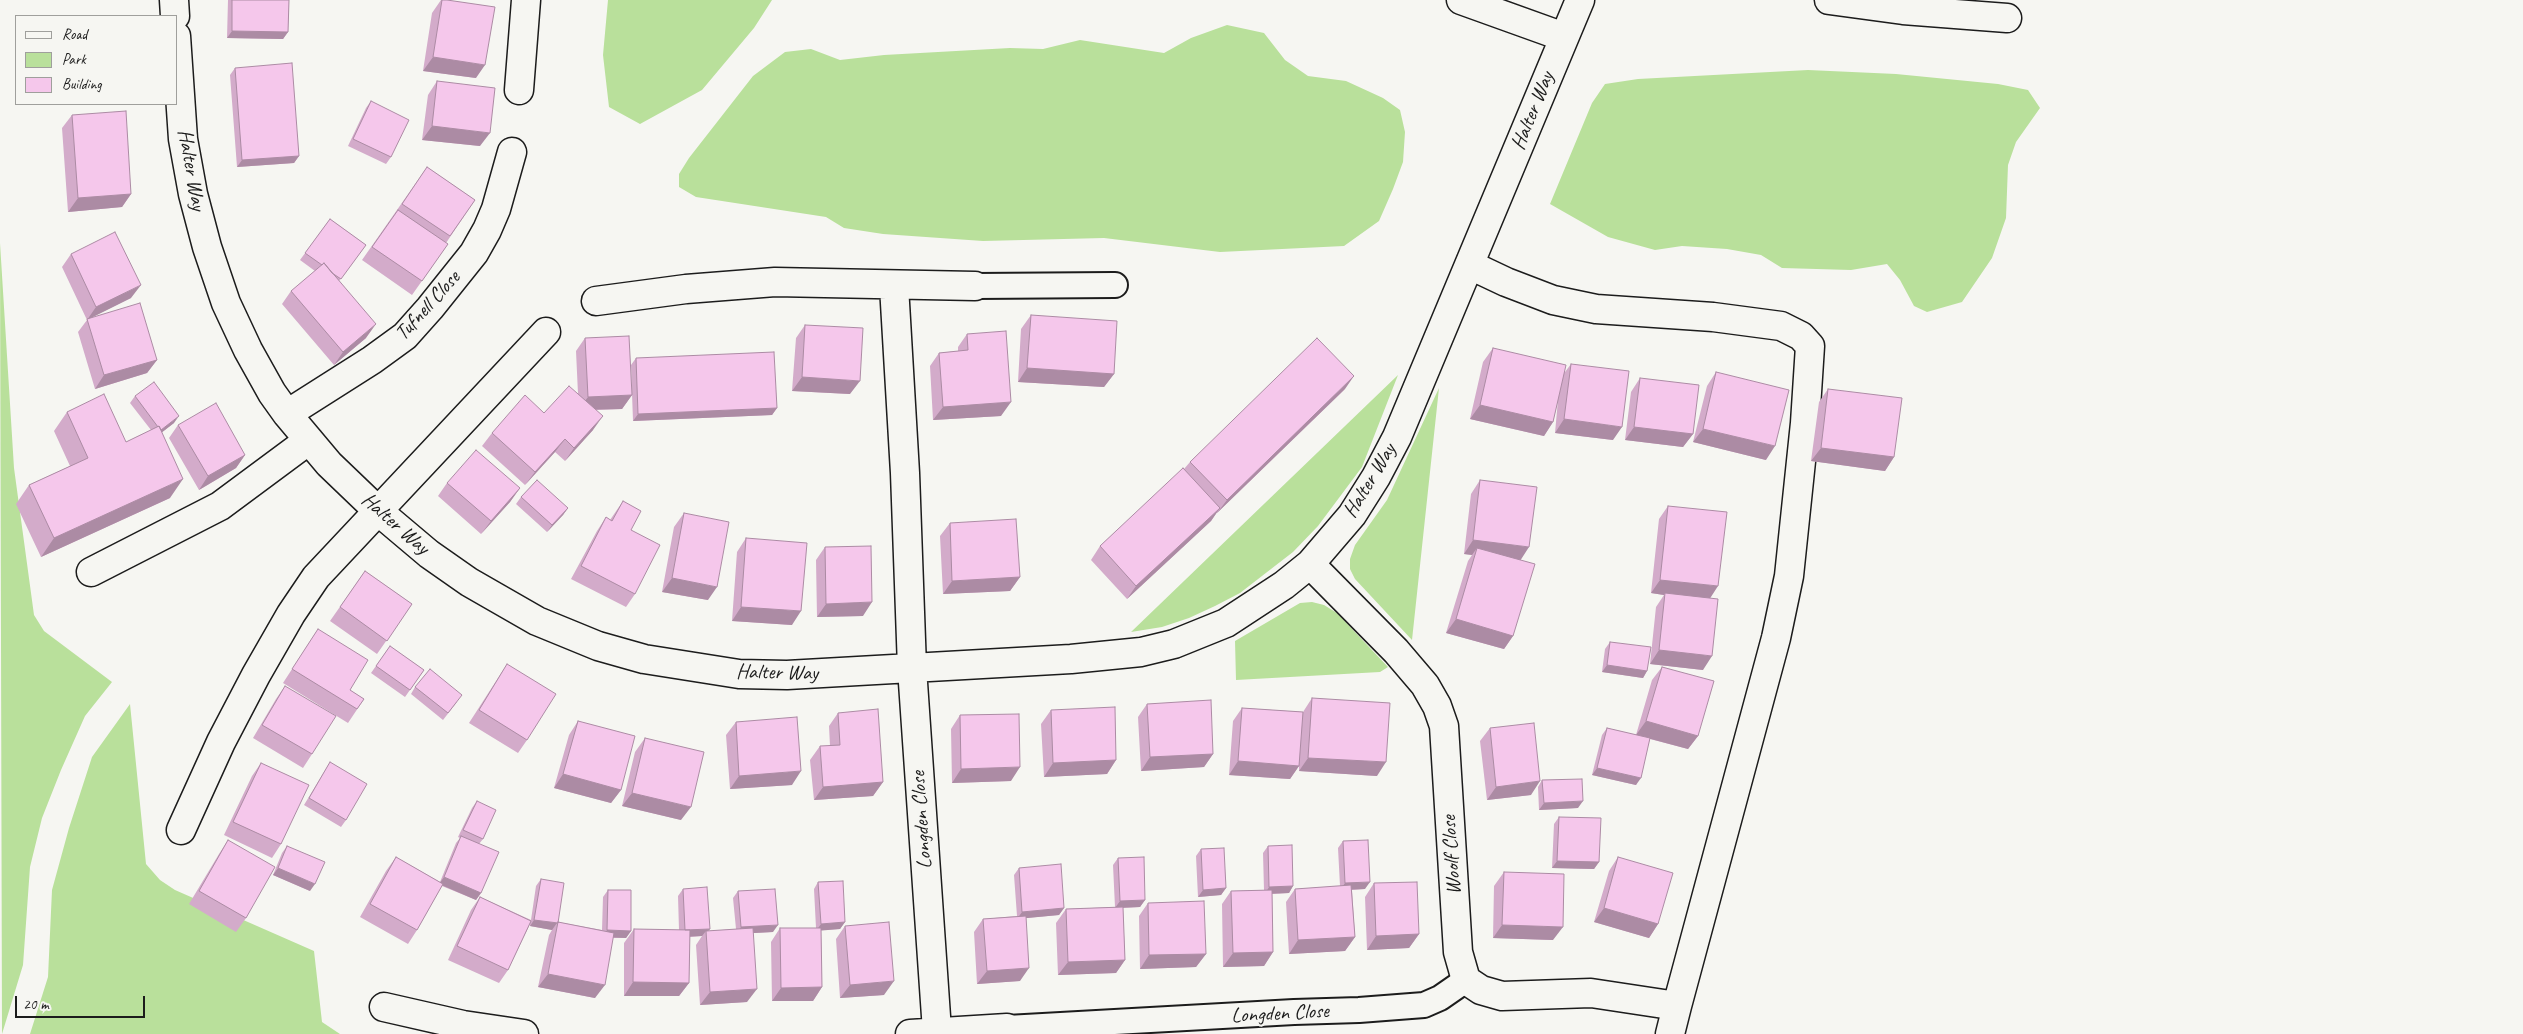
<!DOCTYPE html>
<style>
body{margin:0}
#map{position:relative;width:2523px;height:1034px;overflow:hidden;background:#f6f6f2;font-family:Caveat,sans-serif}
canvas{display:block}
.legend{position:absolute;left:15px;top:15px;width:162px;height:90px;box-sizing:border-box;background:#f6f6f2;border:1px solid #9f9f9c;margin:0;padding:6px 9px;list-style:none;font-size:15px;color:#1c1c1c}
.legend li{display:flex;align-items:center;gap:10px;height:25px}
.legend b{width:25px;border:1px solid #9f9f9c}
.scale{position:absolute;left:15px;top:996px;width:130px;height:22px;box-sizing:border-box;border:2px solid #1c1c1c;border-top:0;padding-left:6px;font-size:15px;line-height:18px;white-space:nowrap;color:#1c1c1c;-webkit-text-stroke:4px #f6f6f2;paint-order:stroke}
</style>
<div id="map">
<canvas width="2523" height="1034"></canvas>
<ul class="legend">
<li><b style="height:6px;background:#f6f6f2"></b>Road</li>
<li><b style="height:14px;background:#b9e09b"></b>Park</li>
<li><b style="height:14px;background:#f5c7eb"></b>Building</li>
</ul>
<div class="scale">20 m</div>
</div>
<script>
const c = document.querySelector('canvas').getContext('2d');
c.lineJoin = 'round';
function fill(path, color) { c.fillStyle = color; c.fill(path, 'evenodd'); }
const toPath = rows => new Path2D(rows.map(r => 'M' + r).join(''));
function trace(path, color, width, dash) { c.strokeStyle = color; c.lineWidth = width; c.lineCap = dash ? 'butt' : 'round'; c.setLineDash(dash || []); c.stroke(path); }
function label(font, color, halo, rows, align = 'center') {
  c.font = font + ' Caveat,sans-serif'; c.lineWidth = 4.5; c.setLineDash([]); c.textBaseline = 'middle'; c.strokeStyle = halo; c.fillStyle = color; for (const [text, x, y, turn = 0] of rows) {
    c.save(); c.translate(x, y); c.rotate((+turn || 0) * Math.PI / 180); c.textAlign = isNaN(turn) ? turn : align; if (halo) c.strokeText(text, 0, 0); c.fillText(text, 0, 0); c.restore();
  }
}
fill(toPath([
 [608,0,772,0,754,28,702,90,640,124,609,107,603,55],
 [1227,25,1264,33,1285,60,1308,76,1346,81,1383,98,1400,110,1405,132,1403,162,1393,189,1379,221,1344,246,1220,252,1104,238,983,241,883,234,844,228,826,217,696,197,679,187,679,174,689,158,753,76,785,52,811,49,840,60,884,55,1010,48,1043,49,1080,40,1164,53,1191,38],
 [1808,70,1896,74,1998,84,2028,90,2040,108,2016,142,2008,165,2006,218,1992,258,1962,302,1927,312,1914,306,1900,280,1887,264,1851,270,1782,268,1761,255,1727,249,1682,246,1655,250,1608,237,1550,204,1592,103,1605,84,1638,79],
 [0,243,14,468,34,615,44,631,112,682,85,716,61,770,42,818,30,867,23,965,2,1034],
 [1398,375,1362,467,1318,526,1293,552,1240,593,1215,606,1189,618,1162,627,1131,632],
 [1439,388,1412,640,1355,579,1350,569,1350,559,1355,545,1387,500],
 [1312,602,1324,605,1337,613,1388,667,1380,672,1236,680,1235,641,1300,603],
 [130,704,146,864,160,880,175,890,314,951,322,1022,340,1034,30,1034,48,977,52,890,69,828,92,757]
]), '#b9e09b');
const service = toPath([
 [975,286,1115,285],
 [1007,1028,1294,1012,1359,1010,1424,1005,1440,998,1466,980]
]);
const minor = toPath([
 [174,0,175,16],
 [1461,0,1564,37],
 [1829,0,1903,10,2007,18],
 [176,36,183,139,193,194,207,247,226,303,248,350,272,393,287,414,329,464,378,511,429,554,469,582,537,621,598,646,644,659,739,674,787,675,1071,659,1141,652,1174,644,1226,623,1284,585,1310,564,1352,515,1376,477,1397,437,1580,0],
 [519,90,526,0],
 [894,286,905,473,912,668,937,1031],
 [596,301,686,289,775,282,975,286],
 [287,414,372,360,405,336,430,308,474,253,487,230,496,209,512,152],
 [1310,564,1396,651,1425,685,1437,706,1444,726,1458,952,1466,980,1481,990,1502,996,1591,993,1677,1006,1776,638,1789,576,1805,423,1810,346,1801,336,1781,326,1713,317,1596,309,1553,300,1506,282,1470,265],
 [91,572,220,506,309,440],
 [181,830,221,742,256,675,291,614,316,577,546,332],
 [384,1007,463,1025,524,1034],
 [910,1034,1007,1028],
 [1670,1034,1677,1006]
]);
trace(service, '#1c1c1c', 28);
trace(minor, '#1c1c1c', 31);
trace(service, '#f6f6f2', 24);
trace(minor, '#f6f6f2', 28);
fill(toPath([
 [228,0,289,0,288,32,283,39,227,38],
 [441,0,447,0,476,78,423,71,432,13],
 [235,68,299,156,294,163,237,167,230,75],
 [437,81,480,146,422,140,428,95],
 [371,101,391,157,386,164,348,146,366,108],
 [72,115,131,194,122,207,68,212,62,128],
 [427,167,475,200,446,243,448,244,412,295,362,260],
 [330,219,366,245,339,281,366,338,334,365,282,304,291,291,315,271,300,260],
 [71,254,131,298,92,317,157,360,147,373,95,389,78,332,87,320,62,267],
 [1031,315,1114,374,1104,387,1018,382,1021,329],
 [805,325,850,394,792,391,796,338],
 [967,334,1001,416,933,420,930,366,939,353,958,351,958,347],
 [585,338,632,395,622,409,595,410,593,430,565,461,555,452,525,485,482,446,492,433,544,413,578,394,576,351],
 [1493,348,1565,372,1571,364,1613,440,1555,433,1558,400,1553,422,1544,436,1470,419,1483,362],
 [636,358,777,408,772,415,633,421,631,365],
 [1716,372,1766,460,1693,442,1707,386],
 [1640,378,1693,434,1683,447,1625,440,1631,392],
 [1345,389,1217,513,1217,512,1211,521,1127,599,1091,560,1100,546,1184,469,1190,462],
 [1828,389,1894,457,1885,471,1811,461,1819,402],
 [135,396,174,423,162,432,170,498,41,557,16,504,29,485,70,466,54,431,67,412,126,442,151,430,130,403],
 [178,425,245,455,236,468,199,490,169,438],
 [1480,480,1520,560,1513,636,1504,649,1446,633,1468,561,1472,555,1464,554,1471,494],
 [447,483,520,488,510,502,481,534,438,496],
 [521,497,568,508,563,515,547,532,516,504],
 [623,501,631,530,635,594,626,607,571,579,597,531,606,517,610,520],
 [1668,506,1710,598,1703,670,1650,664,1656,607,1664,595,1651,593,1659,519],
 [684,513,708,600,662,592,674,527],
 [950,523,1020,577,1010,591,943,594,940,536],
 [746,538,792,625,732,621,737,552],
 [825,547,863,616,817,617,816,560],
 [365,571,412,604,377,654,330,621],
 [318,629,350,690,364,699,348,723,283,683],
 [1610,642,1647,671,1643,678,1602,672,1605,649],
 [390,646,424,670,405,697,371,673],
 [507,664,527,740,518,753,469,723],
 [1662,667,1698,736,1688,749,1650,739,1636,785,1592,775,1602,735,1607,728,1636,735,1652,680],
 [285,686,312,754,303,768,253,738,276,699],
 [415,687,457,702,443,720,411,694],
 [1312,698,1377,776,1299,771,1299,766,1290,779,1229,775,1233,721,1242,708,1303,712],
 [1147,704,1213,754,1204,767,1141,771,1138,717],
 [1051,710,1116,760,1107,774,1044,777,1041,724],
 [838,713,883,782,873,796,814,800,810,760,820,746,830,746,829,726],
 [960,715,1011,781,952,783,951,729],
 [578,721,621,790,611,803,554,788,569,735],
 [736,722,792,785,730,789,726,735],
 [1490,728,1531,795,1487,800,1480,741],
 [645,738,681,820,622,806,635,752],
 [330,762,346,820,341,827,304,805],
 [261,763,281,844,272,858,224,835,252,776],
 [1542,780,1578,808,1539,810,1538,787],
 [477,801,483,839,479,844,481,893,476,900,442,886,417,930,408,944,360,917,386,871,396,857,440,882,456,843,460,838,458,837,472,808],
 [1559,817,1599,862,1594,869,1552,868,1554,824],
 [228,840,246,918,236,932,189,904,219,854],
 [1343,841,1365,889,1352,890,1355,937,1345,951,1289,954,1286,902,1295,889,1340,886,1338,848],
 [287,846,310,891,273,875,282,853],
 [1268,846,1293,886,1289,893,1272,894,1273,952,1264,966,1223,967,1222,904,1231,891,1264,890,1263,853],
 [1201,849,1226,888,1221,895,1198,897,1196,856],
 [1618,857,1658,924,1649,938,1594,922,1609,871],
 [1118,858,1145,900,1140,907,1123,908,1125,960,1116,973,1058,975,1056,923,1066,909,1115,907,1113,865],
 [1019,868,1064,908,1059,915,1026,918,1020,981,977,984,974,932,983,919,1017,916,1014,875],
 [1504,872,1553,940,1493,938,1494,886],
 [541,879,558,922,602,930,603,897,608,890,631,931,626,938,613,938,595,998,538,987,549,935,552,930,530,926,530,924,508,970,499,983,448,960,471,910,480,897,531,920,536,886],
 [818,882,845,922,840,929,821,930,822,987,813,1001,772,1001,771,942,780,928,816,928,814,889],
 [1374,883,1419,934,1409,948,1367,950,1365,897],
 [683,889,708,931,736,929,733,898,738,891,773,932,753,933,747,1002,700,1005,696,945,702,936,690,937,689,983,679,996,624,996,624,943,634,929,679,930,678,896],
 [1148,903,1206,954,1196,967,1140,969,1139,916],
 [845,926,884,995,840,998,836,939]
]), '#d3abca');
fill(toPath([
 [232,31,288,32,283,39,227,38],
 [433,57,485,65,476,78,423,71],
 [432,126,490,133,480,146,422,140],
 [299,156,294,163,237,167,242,160],
 [131,194,122,207,68,212,78,198],
 [141,285,131,298,87,320,96,307],
 [376,324,366,338,334,365,343,352],
 [157,360,147,373,95,389,104,375],
 [1027,368,1114,374,1104,387,1018,382],
 [1354,376,1345,389,1217,513,1227,500],
 [802,377,860,381,850,394,792,391],
 [632,395,622,409,578,410,588,397],
 [1011,402,1001,416,933,420,943,407],
 [1480,405,1553,422,1544,436,1470,419],
 [777,408,772,415,633,421,638,414],
 [179,416,174,423,156,437,161,430],
 [603,416,593,430,565,461,574,448],
 [1564,419,1622,427,1613,440,1555,433],
 [1634,427,1693,434,1683,447,1625,440],
 [1703,429,1775,446,1766,460,1693,442],
 [565,439,555,452,525,485,535,472],
 [1821,448,1894,457,1885,471,1811,461],
 [245,455,236,468,199,490,208,476],
 [183,479,170,498,41,557,54,538],
 [520,488,510,502,481,534,491,521],
 [568,508,563,515,547,532,552,525],
 [1220,508,1211,521,1127,599,1136,586],
 [1473,540,1529,547,1520,561,1477,548,1472,555,1464,554],
 [1020,577,1010,591,943,594,952,581],
 [672,578,717,587,708,600,662,592],
 [1660,580,1718,586,1709,600,1665,593,1664,595,1651,593],
 [872,602,863,616,817,617,826,604],
 [741,607,801,611,792,625,732,621],
 [1456,619,1513,636,1504,649,1446,633],
 [1659,650,1712,656,1703,670,1650,664],
 [1607,665,1647,671,1643,678,1602,672],
 [1646,721,1698,736,1688,749,1636,735],
 [1213,754,1204,767,1141,771,1150,757],
 [1308,758,1386,762,1377,776,1299,771],
 [1116,760,1107,774,1044,777,1053,763],
 [1238,761,1299,766,1290,779,1229,775],
 [1020,767,1011,781,952,783,961,769],
 [1597,768,1641,778,1636,785,1592,775],
 [801,771,792,785,730,789,739,776],
 [563,774,621,790,611,803,554,788],
 [1540,781,1531,795,1487,800,1496,787],
 [883,782,873,796,814,800,823,787],
 [632,793,691,807,681,820,622,806],
 [1583,801,1578,808,1539,810,1544,803],
 [1557,861,1599,862,1594,869,1552,868],
 [278,868,315,884,310,891,273,875],
 [444,877,481,893,476,900,439,884],
 [1370,882,1365,889,1340,890,1345,883],
 [1293,886,1289,893,1265,894,1269,887],
 [1226,888,1221,895,1198,897,1203,890],
 [1145,900,1140,907,1115,908,1120,901],
 [1064,908,1059,915,1017,919,1022,912],
 [1604,908,1658,924,1649,938,1594,922],
 [534,920,557,923,552,930,530,926],
 [845,922,840,929,816,931,821,924],
 [778,925,773,932,736,934,741,927],
 [1502,925,1563,927,1553,940,1493,938],
 [710,929,706,934,706,931,702,936,680,937,685,930],
 [607,930,631,931,626,938,602,937],
 [1419,934,1409,948,1367,950,1376,936],
 [1355,937,1345,951,1289,954,1298,940],
 [1273,952,1264,966,1223,967,1233,953],
 [1206,954,1196,967,1140,969,1149,955],
 [1125,960,1116,973,1058,975,1068,962],
 [1029,968,1020,981,977,984,987,971],
 [548,974,605,985,595,998,538,987],
 [894,981,884,995,840,998,850,985],
 [633,982,689,983,679,996,624,996],
 [822,987,813,1001,772,1001,781,988],
 [757,989,747,1002,700,1005,710,992]
]), '#ac8ba4');
const building = toPath([
 [232,0,289,0,288,32,232,31,232,0],
 [442,0,447,0,495,7,485,65,433,57,442,0],
 [292,63,299,156,242,160,235,68,292,63],
 [437,81,495,88,490,133,432,126,437,81],
 [371,101,409,120,391,157,353,139,371,101],
 [126,111,131,194,78,198,72,115,126,111],
 [427,167,475,200,450,236,402,204,427,167],
 [398,210,448,244,422,281,372,247,398,210],
 [330,219,366,245,341,279,332,273,324,263,322,265,305,253,330,219],
 [115,232,141,285,96,307,71,254,115,232],
 [324,263,376,324,343,352,291,291,324,263],
 [140,303,157,360,104,375,87,319,140,303],
 [1031,315,1117,321,1114,374,1027,368,1031,315],
 [805,325,863,328,860,381,802,377,805,325],
 [1006,331,1011,402,943,407,939,353,968,350,967,334,1006,331],
 [629,336,632,395,588,397,585,338,629,336],
 [1317,338,1354,376,1227,500,1190,462,1317,338],
 [1493,348,1566,365,1553,422,1480,405,1493,348],
 [774,352,777,408,638,414,636,358,774,352],
 [1571,364,1629,371,1622,427,1564,419,1571,364],
 [1716,372,1789,390,1775,446,1703,429,1716,372],
 [1640,378,1699,385,1693,434,1634,427,1640,378],
 [154,382,179,416,161,430,159,426,158,427,135,396,154,382],
 [569,386,603,416,574,448,565,439,535,472,492,433,525,395,544,413,569,386],
 [1828,389,1902,398,1894,457,1821,448,1828,389],
 [104,394,126,442,159,426,183,479,54,538,29,485,88,458,67,412,104,394],
 [216,403,245,455,208,476,178,425,216,403],
 [476,450,520,488,491,521,447,483,476,450],
 [1183,468,1220,508,1136,586,1100,546,1183,468],
 [537,480,568,508,552,525,521,497,537,480],
 [1480,480,1537,487,1529,547,1473,540,1480,480],
 [623,501,641,511,631,530,660,545,635,594,581,566,606,517,612,521,623,501],
 [1668,506,1727,512,1718,586,1660,580,1668,506],
 [684,513,729,522,717,587,672,578,684,513],
 [1016,519,1020,577,952,581,950,523,1016,519],
 [746,538,807,543,801,611,741,607,746,538],
 [871,546,872,602,826,604,825,547,871,546],
 [1477,548,1535,564,1513,636,1456,619,1477,548],
 [365,571,412,604,387,641,340,607,365,571],
 [1665,593,1718,599,1712,656,1659,650,1665,593],
 [318,629,368,660,350,690,364,699,357,709,292,669,318,629],
 [1610,642,1651,647,1647,671,1607,665,1610,642],
 [390,646,424,670,410,690,376,666,390,646],
 [507,664,556,694,527,740,479,710,507,664],
 [1662,667,1714,681,1698,736,1646,721,1662,667],
 [430,669,462,695,448,713,415,687,430,669],
 [285,686,336,716,312,754,262,725,285,686],
 [1312,698,1390,703,1386,762,1308,758,1312,698],
 [1211,700,1213,754,1150,757,1147,704,1211,700],
 [1115,707,1116,760,1053,763,1051,710,1115,707],
 [1242,708,1303,712,1299,766,1238,761,1242,708],
 [878,709,883,782,823,787,820,746,840,745,838,713,878,709],
 [1019,714,1020,767,961,769,960,715,1019,714],
 [797,717,801,771,739,776,736,722,797,717],
 [578,721,635,736,621,790,563,774,578,721],
 [1534,723,1540,781,1496,787,1490,728,1534,723],
 [1607,728,1650,738,1641,778,1597,768,1607,728],
 [645,738,704,752,691,807,632,793,645,738],
 [330,762,367,784,346,820,309,798,330,762],
 [261,763,309,785,281,844,233,822,261,763],
 [1582,779,1583,801,1544,803,1542,780,1582,779],
 [477,801,496,810,483,839,463,830,477,801],
 [1559,817,1601,818,1599,862,1557,861,1559,817],
 [461,836,499,852,481,893,444,877,461,836],
 [228,840,275,867,246,918,199,891,228,840],
 [1368,840,1370,882,1345,883,1343,841,1368,840],
 [1292,845,1293,886,1269,887,1268,846,1292,845],
 [287,846,325,862,315,884,278,868,287,846],
 [1224,848,1226,888,1203,890,1201,849,1224,848],
 [396,857,443,884,417,930,370,904,396,857],
 [1144,857,1145,900,1120,901,1118,858,1144,857],
 [1618,857,1673,873,1658,924,1604,908,1618,857],
 [1061,864,1064,908,1022,912,1019,868,1061,864],
 [1504,872,1564,874,1563,927,1502,925,1504,872],
 [541,879,564,883,558,923,534,920,541,879],
 [843,881,845,922,821,924,818,882,843,881],
 [1417,882,1419,934,1376,936,1374,883,1417,882],
 [1351,885,1355,937,1298,940,1295,889,1351,885],
 [707,887,710,929,685,930,683,889,707,887],
 [775,889,778,925,741,927,738,891,775,889],
 [608,890,631,890,631,931,607,930,608,890],
 [1272,890,1273,952,1233,953,1231,891,1272,890],
 [480,897,531,921,508,970,457,946,480,897],
 [1204,901,1206,954,1149,955,1148,903,1204,901],
 [1123,907,1125,960,1068,962,1066,909,1123,907],
 [1026,916,1029,968,987,971,983,919,1026,916],
 [558,922,614,933,605,985,548,974,558,922],
 [889,922,894,981,850,985,845,926,889,922],
 [753,928,757,989,710,992,706,931,753,928],
 [780,928,821,928,822,987,781,988,780,928],
 [634,929,690,930,689,983,633,982,634,929]
]);
fill(building, '#f5c7eb');
trace(building, '#ac8ba4', 1);
label('21px', '#1c1c1c', '#f6f6f2', [
 ["Halter Way",1533,111,-68],
 ["Halter Way",191,170,80],
 ["Tufnell Close",428,306,-48],
 ["Halter Way",1370,481,-59],
 ["Halter Way",395,524,41],
 ["Halter Way",777,673,1],
 ["Longden Close",922,820,-94],
 ["Woolf Close",1452,855,-94],
 ["Longden Close",1280,1014,-3]
]);
</script>
